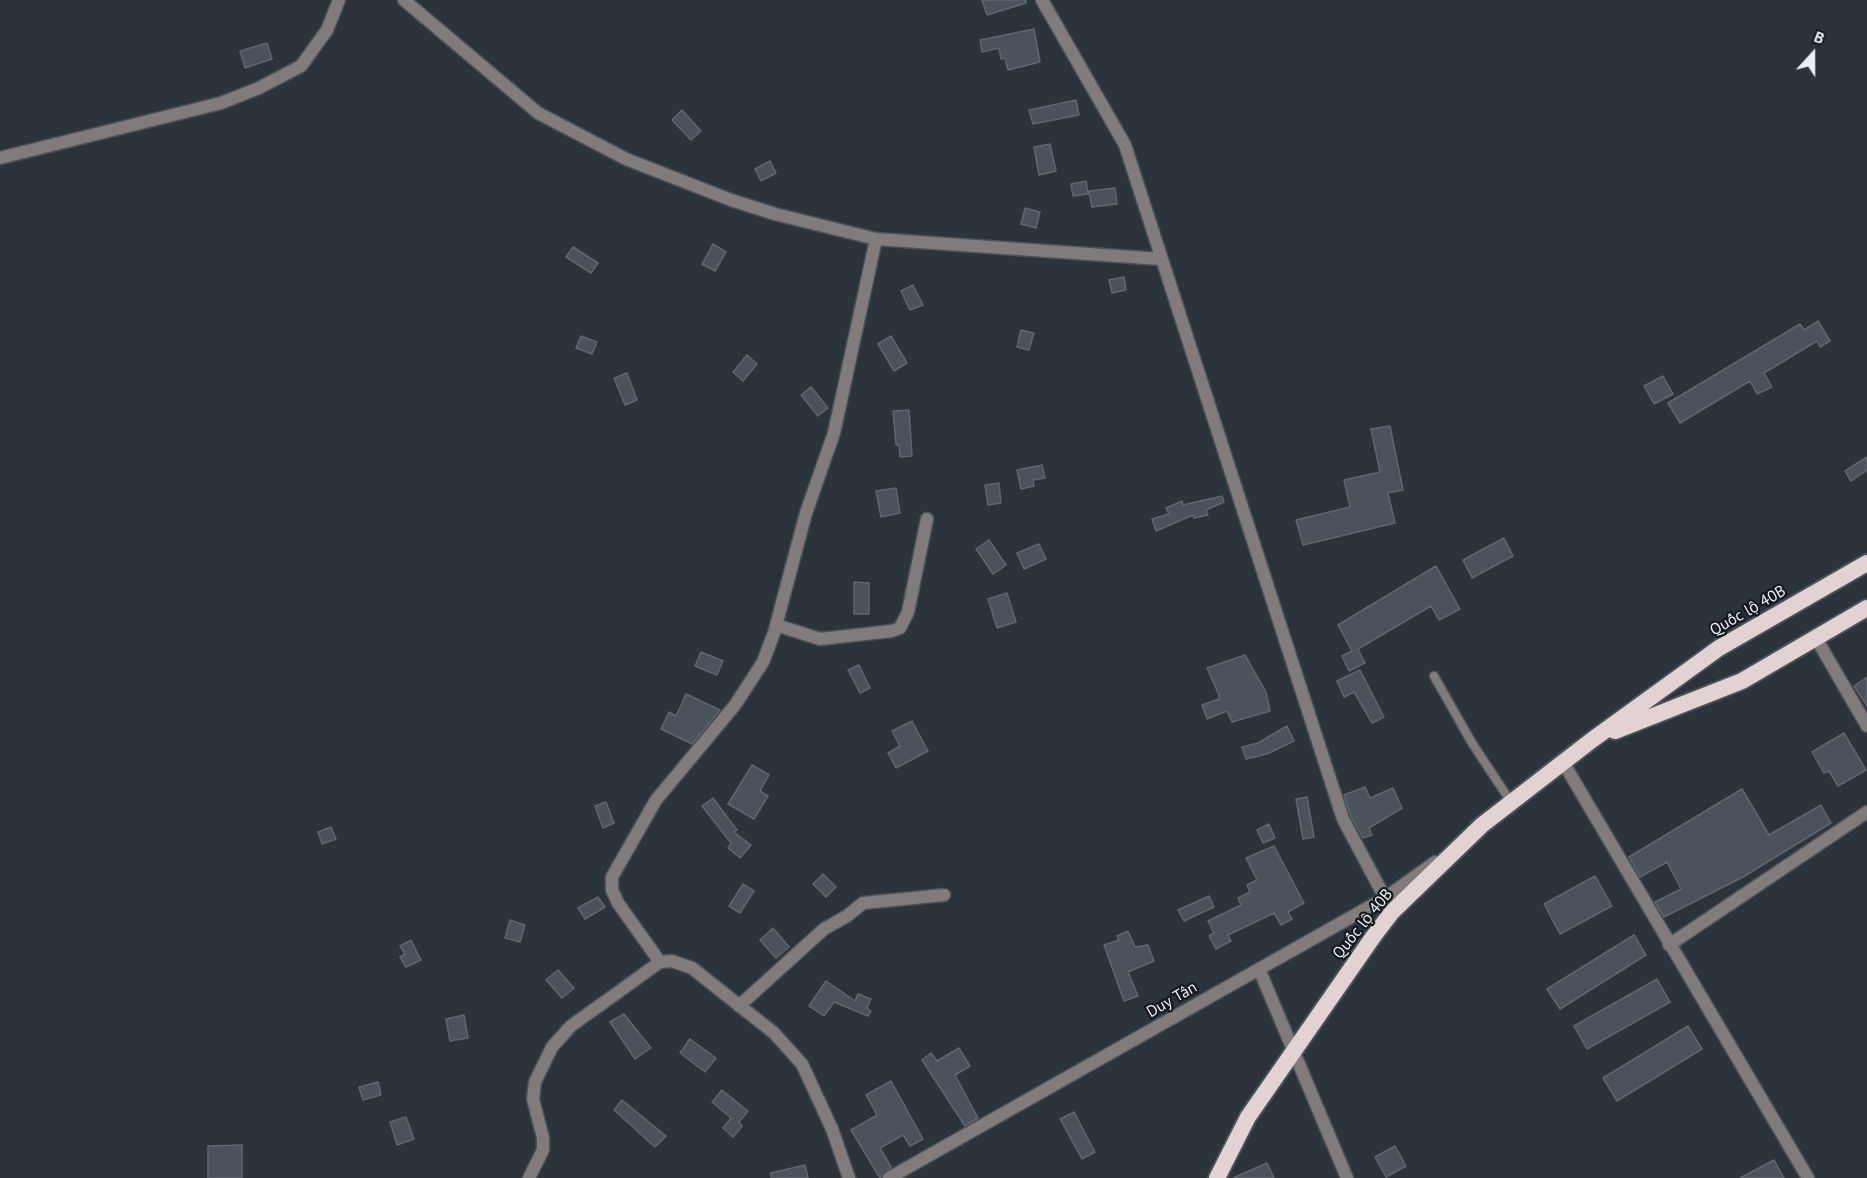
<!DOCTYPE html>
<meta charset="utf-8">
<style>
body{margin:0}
#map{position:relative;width:1867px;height:1178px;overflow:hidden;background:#2b333b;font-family:"PT Sans",sans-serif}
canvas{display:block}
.north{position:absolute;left:1783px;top:24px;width:60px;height:60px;-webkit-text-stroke:4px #161a1e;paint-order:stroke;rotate:21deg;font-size:16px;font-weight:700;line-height:24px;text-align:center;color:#ebf0f6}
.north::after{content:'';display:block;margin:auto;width:21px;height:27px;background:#ebf0f6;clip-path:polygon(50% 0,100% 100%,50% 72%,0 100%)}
</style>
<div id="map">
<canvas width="1867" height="1178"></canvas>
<div class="north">B</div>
</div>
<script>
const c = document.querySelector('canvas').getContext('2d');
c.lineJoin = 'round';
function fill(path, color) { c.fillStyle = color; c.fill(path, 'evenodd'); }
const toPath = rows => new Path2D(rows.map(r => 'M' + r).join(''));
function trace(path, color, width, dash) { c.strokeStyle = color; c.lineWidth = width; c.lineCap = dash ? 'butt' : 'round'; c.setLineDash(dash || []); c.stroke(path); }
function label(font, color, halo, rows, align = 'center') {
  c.font = font + ' "PT Sans",sans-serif'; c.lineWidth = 4.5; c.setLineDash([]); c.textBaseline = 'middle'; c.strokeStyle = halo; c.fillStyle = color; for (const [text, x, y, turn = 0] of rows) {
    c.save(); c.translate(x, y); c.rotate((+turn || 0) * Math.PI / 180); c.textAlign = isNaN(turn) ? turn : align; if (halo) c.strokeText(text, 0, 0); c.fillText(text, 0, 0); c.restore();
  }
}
const building = toPath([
 [982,0,1026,0,1026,3,987,15,982,0],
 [1034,29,1040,62,1008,70,1005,58,1001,59,999,48,982,52,980,40,1034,29],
 [267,43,272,59,245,68,240,51,267,43],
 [1076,100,1079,115,1033,124,1029,110,1076,100],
 [682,110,701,131,691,140,672,120,682,110],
 [1050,144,1056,171,1039,175,1034,147,1050,144],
 [770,161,776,173,761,181,755,169,770,161],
 [1086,181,1088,194,1073,196,1071,184,1086,181],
 [1115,188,1117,204,1092,207,1089,191,1115,188],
 [1025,208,1040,212,1036,228,1021,224,1025,208],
 [713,244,726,252,715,271,702,264,713,244],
 [573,247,598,263,591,273,566,257,573,247],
 [1124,277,1126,290,1112,293,1109,280,1124,277],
 [913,285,923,305,910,310,901,291,913,285],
 [1818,321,1830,341,1820,347,1817,341,1764,373,1772,387,1757,394,1750,381,1680,423,1668,403,1800,324,1804,330,1818,321],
 [1021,330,1034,333,1029,350,1017,347,1021,330],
 [581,336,597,342,592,354,576,348,581,336],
 [891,336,907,363,894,371,878,344,891,336],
 [747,355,757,364,743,381,733,372,747,355],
 [627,373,637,400,625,405,614,378,627,373],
 [1663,376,1673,394,1654,404,1644,386,1663,376],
 [811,387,828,408,818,416,801,395,811,387],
 [909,410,912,456,900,457,899,445,896,445,893,411,909,410],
 [1390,426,1403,490,1388,493,1395,523,1303,545,1296,520,1350,507,1344,480,1380,472,1371,429,1390,426],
 [1867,457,1867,470,1851,481,1845,471,1867,457],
 [1042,465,1045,478,1033,480,1034,486,1021,489,1017,470,1042,465],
 [999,483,1001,503,988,505,985,485,999,483],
 [896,488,900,513,881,517,876,491,896,488],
 [1222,496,1224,502,1206,510,1208,515,1194,518,1193,515,1156,531,1152,519,1169,514,1166,508,1182,501,1183,505,1222,496],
 [1504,538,1513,556,1472,578,1463,560,1504,538],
 [989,540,1006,565,993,574,976,549,989,540],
 [1039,544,1046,559,1024,569,1017,553,1039,544],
 [1436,566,1460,609,1439,620,1431,606,1358,649,1365,663,1349,671,1342,656,1352,651,1338,625,1436,566],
 [854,582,869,583,869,614,854,614,854,582],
 [1007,593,1016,622,997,628,988,599,1007,593],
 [701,652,723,661,717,675,695,666,701,652],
 [1245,655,1266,692,1270,711,1232,722,1227,711,1207,719,1202,705,1219,699,1219,695,1207,668,1245,655],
 [859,665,870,688,860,693,848,670,859,665],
 [1360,670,1384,717,1372,723,1354,692,1344,697,1337,681,1360,670],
 [1867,677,1867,706,1854,686,1867,677],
 [686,694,720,710,692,744,661,729,669,712,676,716,686,694],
 [912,721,928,751,896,768,888,753,900,746,892,731,912,721],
 [1287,726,1294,741,1267,754,1246,759,1242,747,1258,743,1287,726],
 [1844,733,1866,770,1838,786,1829,771,1824,773,1812,752,1844,733],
 [752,765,769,775,760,791,768,796,754,819,728,804,752,765],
 [1365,787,1370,798,1393,788,1402,808,1369,828,1372,835,1363,838,1350,815,1344,795,1365,787],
 [1742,789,1769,835,1821,805,1831,823,1743,877,1664,917,1655,902,1681,889,1667,862,1640,877,1629,857,1742,789],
 [1307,797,1314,837,1303,839,1296,799,1307,797],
 [713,798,737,830,734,832,751,845,740,858,728,848,731,843,702,806,713,798],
 [606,802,614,823,603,828,595,806,606,802],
 [1269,824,1275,838,1263,843,1257,830,1269,824],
 [331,827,336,839,322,844,318,832,331,827],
 [1274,846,1304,903,1288,912,1292,919,1281,925,1274,913,1228,935,1231,941,1216,949,1209,936,1214,933,1208,921,1241,905,1238,898,1250,892,1247,885,1257,880,1246,858,1274,846],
 [823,874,836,887,826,897,813,884,823,874],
 [1595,876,1612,906,1560,934,1544,904,1595,876],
 [743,884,754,891,740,913,729,906,743,884],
 [1209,896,1214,907,1184,921,1178,910,1209,896],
 [598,897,605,907,585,919,578,908,598,897],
 [510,920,525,925,520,942,505,938,510,920],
 [773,928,789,947,776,958,760,940,773,928],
 [1128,931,1135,947,1148,945,1154,961,1128,972,1138,996,1124,1001,1104,945,1119,940,1117,936,1128,931],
 [1634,935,1646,955,1560,1009,1547,989,1634,935],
 [411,940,421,960,406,967,400,957,405,954,400,946,411,940],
 [558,970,574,988,562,998,546,980,558,970],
 [1657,979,1670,1002,1587,1049,1574,1026,1657,979],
 [826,981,855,1001,858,994,871,999,867,1008,871,1011,868,1016,834,1002,824,1016,809,1006,826,981],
 [624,1014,651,1048,635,1059,610,1022,624,1014],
 [464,1015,468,1038,450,1041,446,1019,464,1015],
 [1688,1026,1702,1049,1617,1101,1603,1078,1688,1026],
 [690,1039,716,1058,705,1072,680,1053,690,1039],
 [959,1048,970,1066,955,1075,978,1118,965,1126,922,1060,931,1053,937,1061,959,1048],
 [891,1081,923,1139,910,1146,903,1135,880,1148,891,1167,880,1178,851,1130,877,1115,866,1095,891,1081],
 [378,1082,381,1095,363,1100,359,1087,378,1082],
 [722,1090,748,1111,739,1122,742,1126,733,1137,723,1128,731,1118,712,1102,722,1090],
 [622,1100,666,1136,655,1147,614,1110,622,1100],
 [1074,1112,1095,1152,1082,1159,1060,1119,1074,1112],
 [406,1117,414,1139,397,1145,390,1122,406,1117],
 [242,1145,242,1178,208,1178,208,1146,242,1145],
 [1395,1146,1406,1166,1386,1177,1375,1157,1395,1146],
 [1774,1160,1784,1178,1740,1178,1774,1160],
 [1267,1163,1274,1178,1233,1178,1267,1163],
 [805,1165,808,1178,771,1178,771,1173,805,1165]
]);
fill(building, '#4a525c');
trace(building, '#5e6670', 1.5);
const service = toPath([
 [1434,676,1472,743,1511,802]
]);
const minor = toPath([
 [404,0,538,113,626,159,731,200,775,214,876,239,1160,259],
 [1042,0,1125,145,1343,819,1385,898],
 [0,158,221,103,259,88,301,66,327,30,339,0],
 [776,625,820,639,892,631,900,628,908,612,927,519],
 [1816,638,1867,726],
 [1563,762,1808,1178],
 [1669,945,1867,812],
 [660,962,618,903,612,890,612,877,656,800,735,705,763,662,774,633,806,513,834,433,876,239],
 [1259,969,1347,1178],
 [739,1006,824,929,847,916,863,903,944,895],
 [529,1178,543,1150,543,1138,533,1099,535,1082,552,1047,571,1026,660,962,672,961,692,968,774,1033,802,1064,832,1129,849,1178]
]);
const tertiary = toPath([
 [889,1178,1385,898,1435,862]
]);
const trunk = toPath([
 [1615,731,1742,681,1867,608],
 [1217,1178,1248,1117,1373,937,1392,912,1482,825,1592,740,1719,648,1867,563]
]);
trace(service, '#4a5159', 11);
trace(minor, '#4a5159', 15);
trace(tertiary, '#4a5159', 15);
trace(trunk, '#4a5159', 20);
trace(service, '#827b7b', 8);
trace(minor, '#827b7b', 12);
trace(tertiary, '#827b7b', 12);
trace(trunk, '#e2d2d4', 16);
label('16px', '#ebf0f6', '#161a1e', [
 ["Quốc lộ 40B",1748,611,-30],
 ["Quốc lộ 40B",1363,924,-51],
 ["Duy Tân",1172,1000,-30]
]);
</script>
